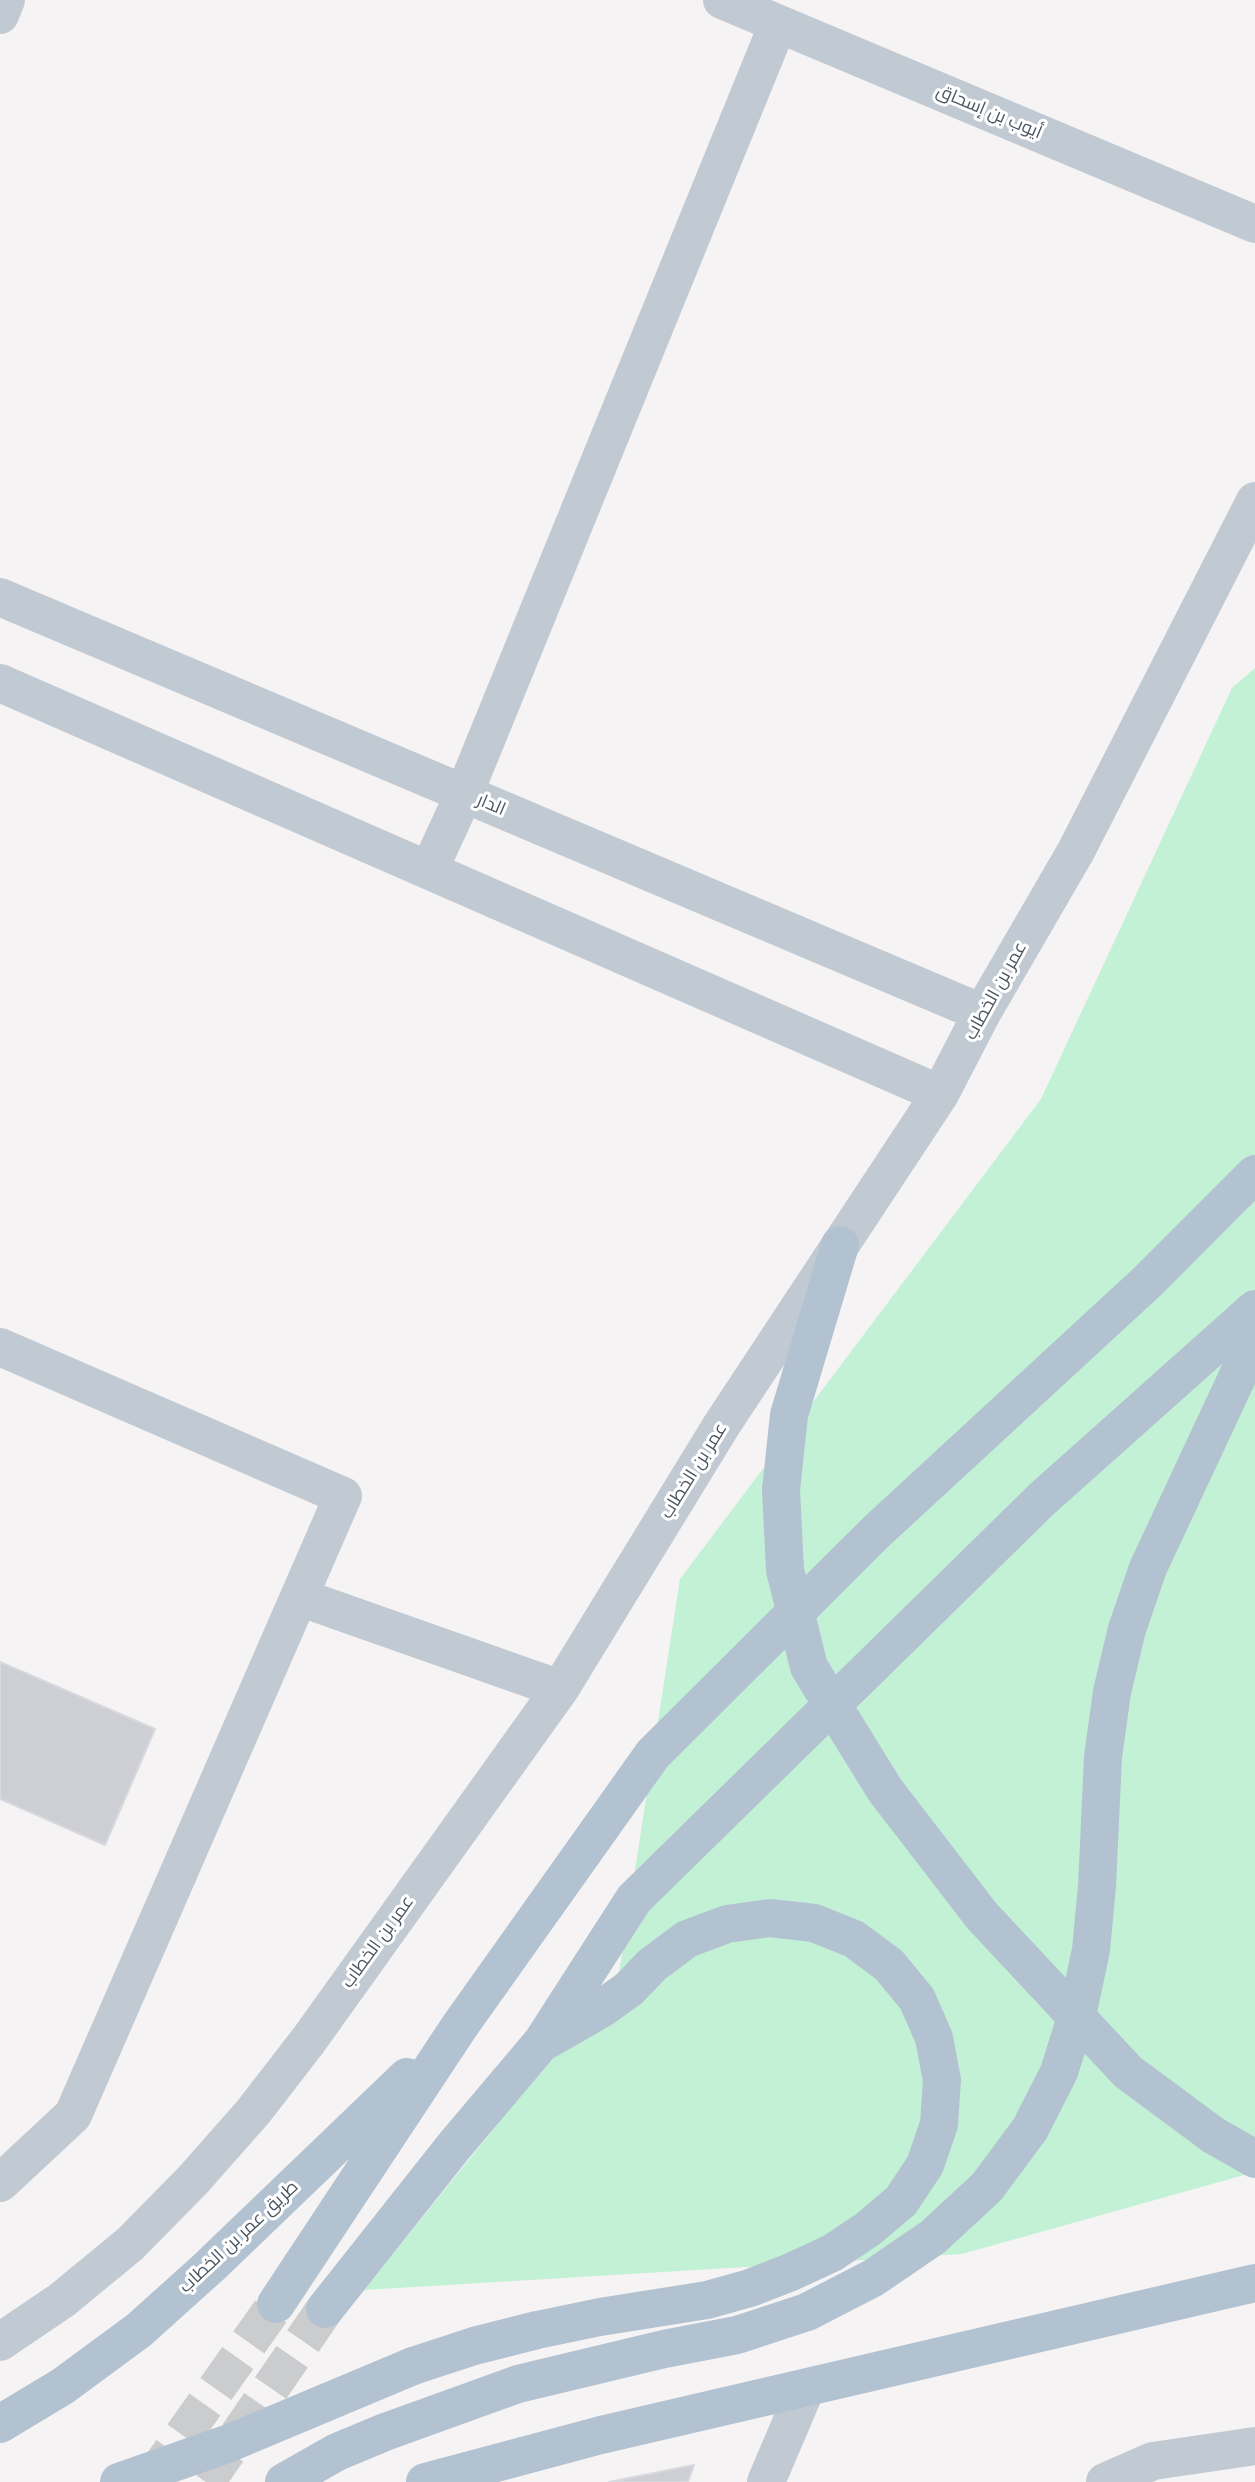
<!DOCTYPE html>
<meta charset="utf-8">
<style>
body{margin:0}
canvas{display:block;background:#f5f3f3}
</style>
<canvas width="1255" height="2482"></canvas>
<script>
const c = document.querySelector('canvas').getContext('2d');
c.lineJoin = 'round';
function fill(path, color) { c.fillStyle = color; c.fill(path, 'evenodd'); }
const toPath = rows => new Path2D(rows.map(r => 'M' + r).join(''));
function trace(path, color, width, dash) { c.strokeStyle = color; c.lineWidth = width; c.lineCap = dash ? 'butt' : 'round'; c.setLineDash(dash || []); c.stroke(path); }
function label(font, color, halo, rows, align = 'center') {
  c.font = font + ' "Fira Sans",Cairo,sans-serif'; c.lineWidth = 6; c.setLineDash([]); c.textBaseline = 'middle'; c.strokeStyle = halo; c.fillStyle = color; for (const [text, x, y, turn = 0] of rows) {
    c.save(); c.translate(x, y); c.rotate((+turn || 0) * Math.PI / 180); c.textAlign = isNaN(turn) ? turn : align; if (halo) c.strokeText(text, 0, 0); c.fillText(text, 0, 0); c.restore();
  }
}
fill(toPath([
 [1255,668,1255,2172,962,2254,364,2290,619,1973,680,1579,1041,1099,1232,688]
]), '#c3f1d5');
const building = toPath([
 [0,1662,155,1729,105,1845,0,1799,0,1662],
 [694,2465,688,2482,609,2482,694,2465]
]);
fill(building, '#cdcfd5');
trace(building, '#d7d9de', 2);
trace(toPath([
 [150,2482,276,2304],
 [206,2482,325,2309]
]), '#caccce', 38, [38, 19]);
trace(toPath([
 [722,0,1255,224],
 [0,15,6,0],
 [0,597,982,1013],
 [0,683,940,1094],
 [429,870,464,794,778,24],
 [0,1347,343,1496,73,2115,0,2183],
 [299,1597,560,1689],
 [0,2342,62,2300,130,2244,193,2180,253,2112,308,2041,560,1689,721,1426,940,1094,982,1013,1076,851,1255,501],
 [766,2482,806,2388],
 [1105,2482,1153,2461,1255,2446]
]), '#c1cad2', 38);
trace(toPath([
 [781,1490,789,1415,840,1245],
 [1213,2135,1255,2159],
 [276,2304,459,2027,653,1754,876,1532,1147,1282,1255,1174],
 [325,2309,455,2145,542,2042,634,1899,1042,1499,1255,1309],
 [413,2366,474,2346,537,2330,600,2317,707,2300,750,2288,791,2272,832,2253,868,2229,901,2201,925,2165,939,2124,942,2080,934,2038,917,1999,889,1965,854,1939,814,1923,770,1918,727,1924,687,1939,652,1965,629,1989,601,2009,547,2040],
 [0,2424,63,2386,139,2330,209,2267,407,2077],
 [284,2482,337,2452,385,2432,518,2384,664,2349,737,2335,807,2312,873,2278,933,2237,987,2187,1030,2129,1059,2072,1078,2011,1091,1950,1097,1886,1103,1757,1112,1692,1127,1629,1148,1568,1255,1339],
 [425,2482,601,2435,1255,2283]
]), '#b3c2d1', 38);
trace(toPath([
 [781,1490,785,1570,809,1667,885,1790,982,1916,1128,2072,1213,2135],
 [119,2482,227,2444,413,2366]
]), '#b3c2d1', 38);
label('18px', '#4a5661', '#fff', [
 ["أيوب بن إسحاق",989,112,23],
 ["الدار",491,805,23],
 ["عمر بن الخطاب",996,991,-61],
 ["عمر بن الخطاب",694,1471,-58],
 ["عمر بن الخطاب",378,1942,-54],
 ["طريق عمر بن الخطاب",239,2237,-43]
]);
</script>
